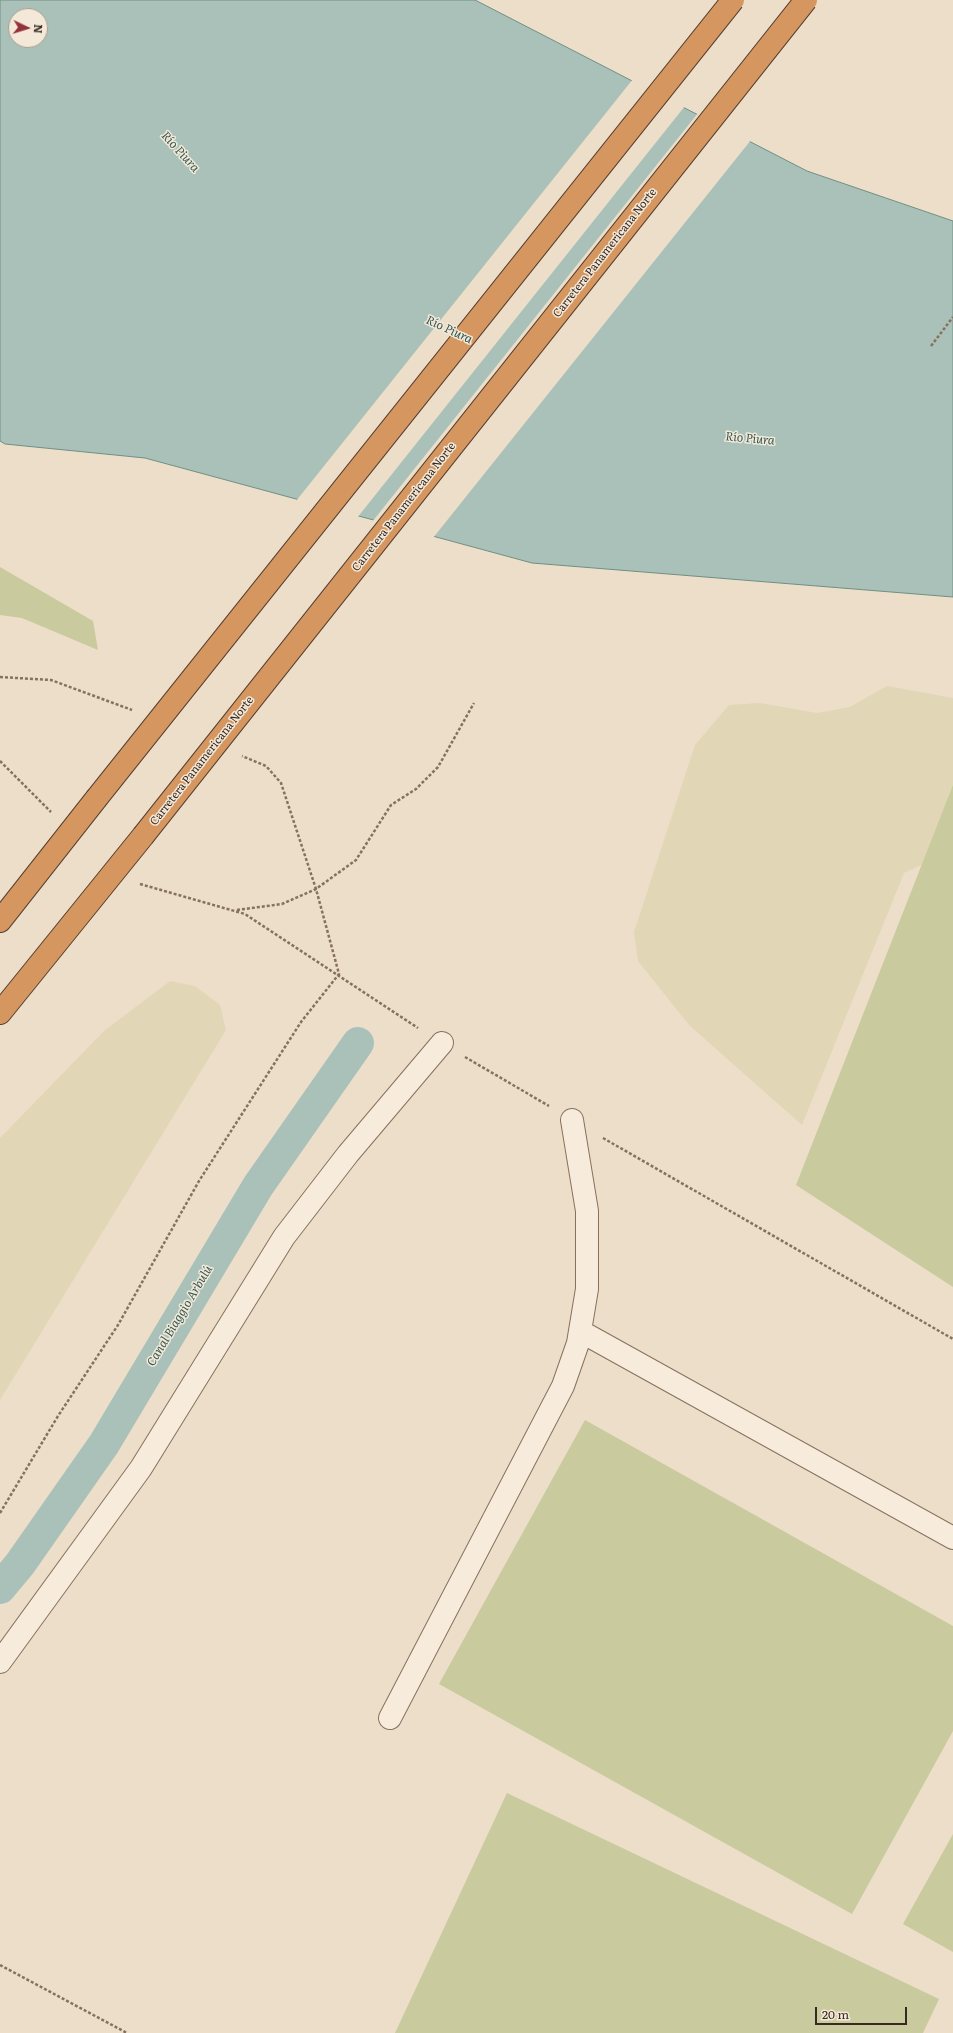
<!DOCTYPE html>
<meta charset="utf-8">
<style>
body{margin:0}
#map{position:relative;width:953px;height:2033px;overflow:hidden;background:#ecdec8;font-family:Literata,serif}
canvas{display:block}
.north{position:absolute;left:8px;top:8px;width:40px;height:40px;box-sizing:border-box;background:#f4e9d8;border:1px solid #a99d8f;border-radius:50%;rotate:94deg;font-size:11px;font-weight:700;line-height:16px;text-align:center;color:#392a21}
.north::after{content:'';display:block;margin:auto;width:14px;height:18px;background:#93323b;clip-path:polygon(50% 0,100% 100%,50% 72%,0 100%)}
.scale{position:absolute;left:815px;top:2007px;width:92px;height:18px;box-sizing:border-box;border:2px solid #392a21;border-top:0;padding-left:5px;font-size:12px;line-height:14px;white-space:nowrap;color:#392a21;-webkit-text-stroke:3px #f4e9d8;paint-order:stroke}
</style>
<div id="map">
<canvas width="953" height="2033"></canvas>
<div class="north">N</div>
<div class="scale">20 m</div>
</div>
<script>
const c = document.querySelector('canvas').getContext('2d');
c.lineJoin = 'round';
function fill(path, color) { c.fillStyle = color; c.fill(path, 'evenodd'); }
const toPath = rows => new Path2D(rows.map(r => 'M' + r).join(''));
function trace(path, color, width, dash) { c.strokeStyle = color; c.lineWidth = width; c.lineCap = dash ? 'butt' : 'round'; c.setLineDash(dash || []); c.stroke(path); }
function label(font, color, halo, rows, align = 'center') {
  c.font = font + ' Literata,serif'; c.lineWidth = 3; c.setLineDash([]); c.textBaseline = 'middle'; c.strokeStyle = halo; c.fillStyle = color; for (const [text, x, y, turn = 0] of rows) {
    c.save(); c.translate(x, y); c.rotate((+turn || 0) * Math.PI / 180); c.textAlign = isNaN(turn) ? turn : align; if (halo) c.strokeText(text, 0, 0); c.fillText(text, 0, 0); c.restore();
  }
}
fill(toPath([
 [887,686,953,698,953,847,951,851,904,873,802,1125,689,1025,638,961,634,932,695,745,729,705,760,703,817,713,850,707],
 [170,981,195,986,220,1005,226,1030,0,1400,0,1138,104,1031]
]), '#e1d7b6');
fill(toPath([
 [0,567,93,621,98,650,22,618,0,615],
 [953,785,953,1287,796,1185],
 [585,1420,953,1626,953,1731,852,1914,439,1684],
 [507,1793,939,1999,923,2033,395,2033],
 [953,1834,953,1952,903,1924]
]), '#c9ca9d');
const water = toPath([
 [0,0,475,0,807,171,953,221,953,597,532,563,145,458,5,444,0,441,0,0],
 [16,16,40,16,40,40,16,40,16,16]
]);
fill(water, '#a9c1b8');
trace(water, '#708f84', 1);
fill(toPath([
 [633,79,685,106,357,518,296,501],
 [698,113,751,140,433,538,372,522]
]), '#ecdec8');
trace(toPath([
 [0,1588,20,1564,104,1444,258,1186,358,1043]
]), '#a9c1b8', 32);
const minor = toPath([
 [580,1331,953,1538],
 [0,1662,141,1468,284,1237,348,1154,442,1043],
 [390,1718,563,1386,578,1343,587,1289,587,1211,572,1120]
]);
const highway = toPath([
 [0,921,96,799],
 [0,1013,143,836]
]);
trace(minor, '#87715e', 24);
trace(highway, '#563f32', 24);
trace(toPath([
 [931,346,953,317],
 [0,677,51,680,132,710],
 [0,761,51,812],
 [140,884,245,914,418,1028],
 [237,910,282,904,316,889,356,860,391,805,416,789,438,767,474,703],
 [465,1057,549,1106],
 [603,1138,953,1339],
 [0,1513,58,1416,118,1325,199,1181,301,1022,339,974,316,889,281,783,266,766,242,756],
 [0,1965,127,2033]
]), '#87715e', 2.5, [3, 2]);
trace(minor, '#f7ecdb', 22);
trace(highway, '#d5975f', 22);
const highwayBridge = toPath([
 [96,799,733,0],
 [143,836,806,0]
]);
trace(highwayBridge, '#563f32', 24, []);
trace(highwayBridge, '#d5975f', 22);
label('11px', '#392a21', '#f4e9d8', [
 ["Carretera Panamericana Norte",605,253,-52],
 ["Carretera Panamericana Norte",404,507,-52],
 ["Carretera Panamericana Norte",202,761,-52]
]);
label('italic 12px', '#315752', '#f4e9d8', [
 ["Río Piura",180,152,48],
 ["Río Piura",449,330,25],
 ["Río Piura",750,439,5],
 ["Canal Biaggio Arbulú",180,1316,-59]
]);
</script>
